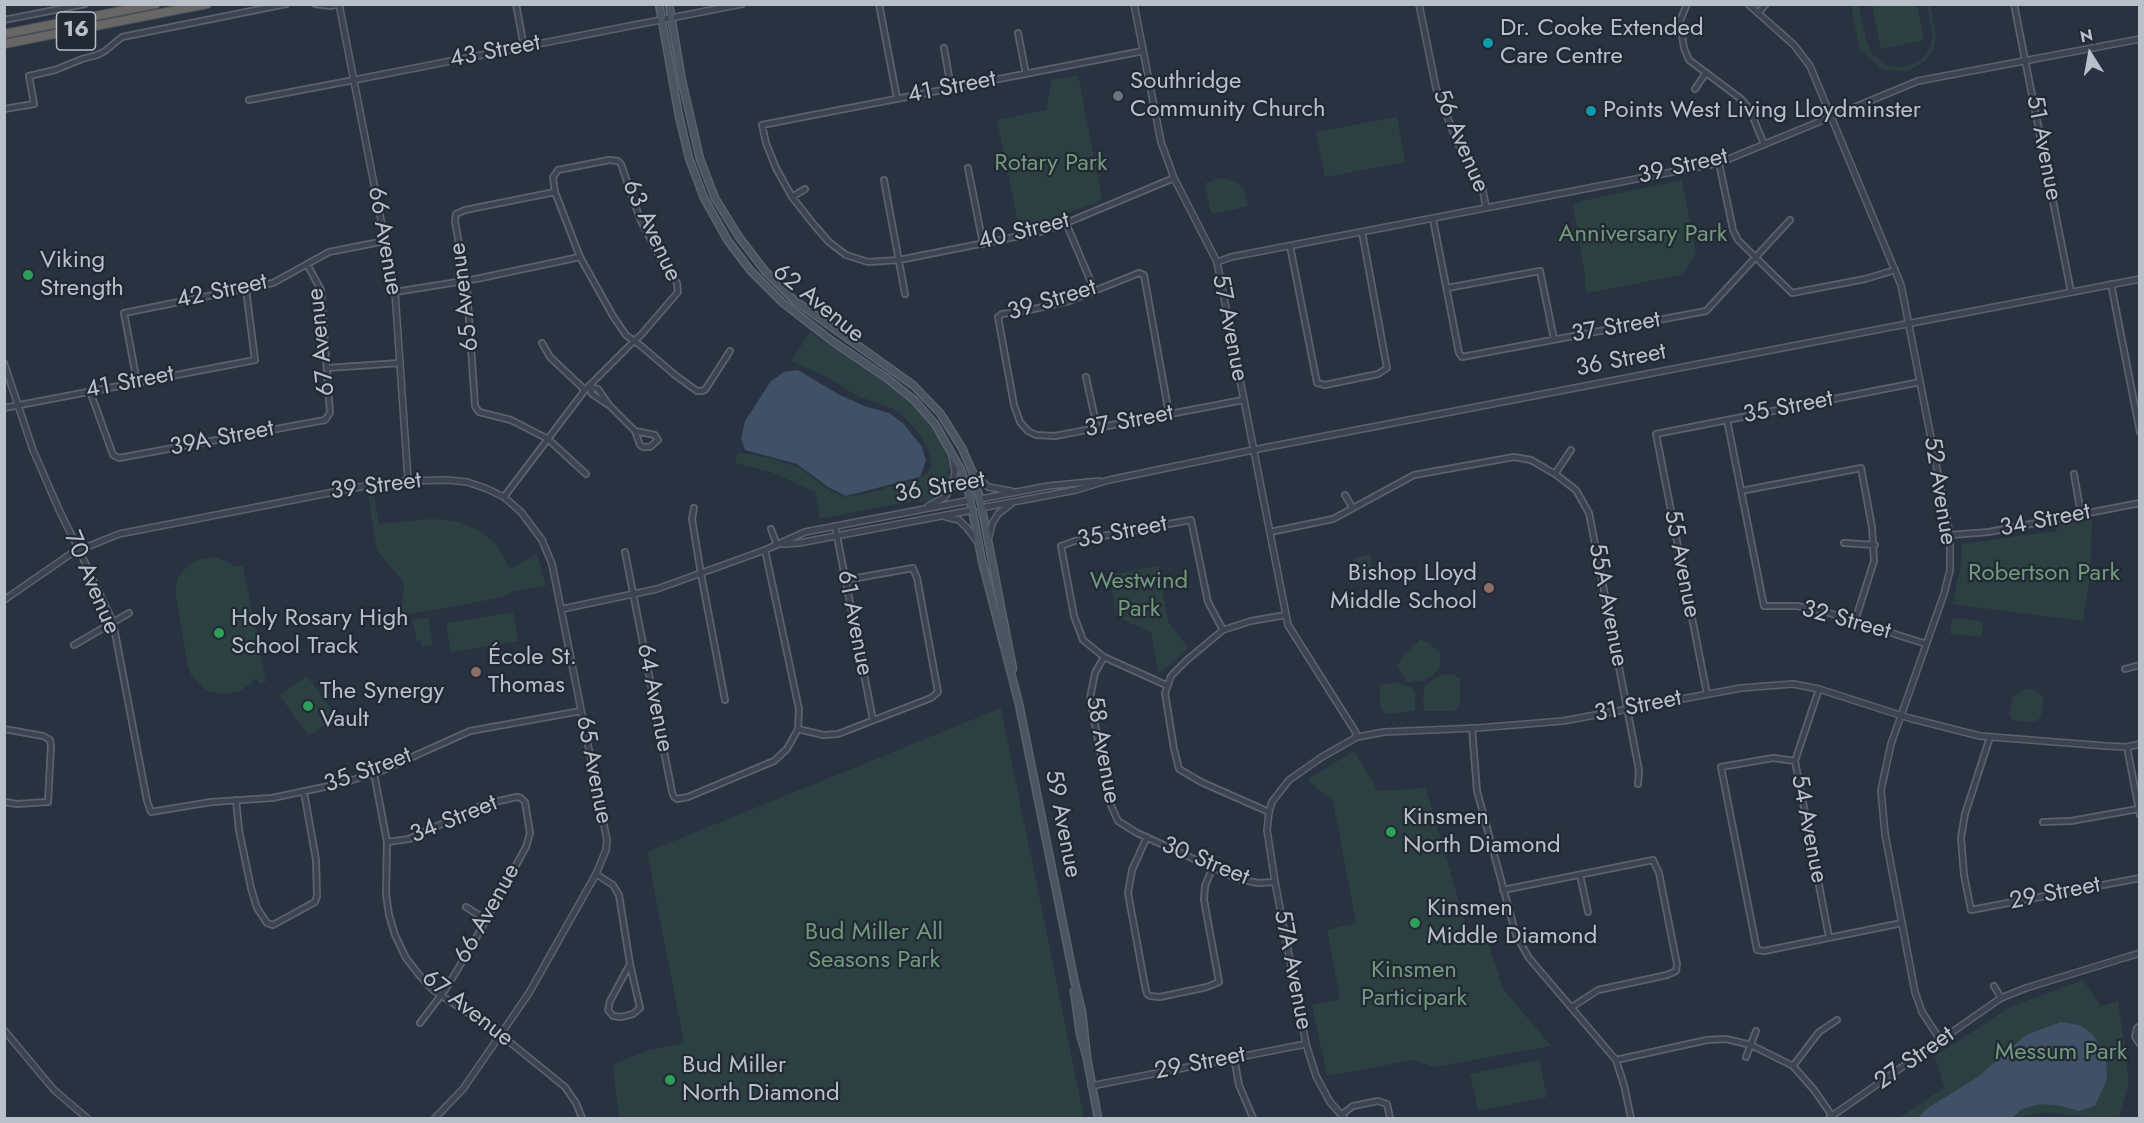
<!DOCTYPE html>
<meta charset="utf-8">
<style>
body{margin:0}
#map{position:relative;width:2144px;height:1123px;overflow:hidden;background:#293240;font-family:Jost,sans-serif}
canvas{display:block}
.frame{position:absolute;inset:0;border:6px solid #bac0ca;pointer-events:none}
.north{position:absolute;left:2060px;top:24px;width:60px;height:60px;-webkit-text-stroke:4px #212935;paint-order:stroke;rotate:349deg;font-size:16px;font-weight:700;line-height:24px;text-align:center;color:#bac0ca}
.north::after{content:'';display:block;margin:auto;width:21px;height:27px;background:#bac0ca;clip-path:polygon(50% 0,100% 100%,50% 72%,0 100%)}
</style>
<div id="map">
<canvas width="2144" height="1123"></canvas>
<div class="frame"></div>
<div class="north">N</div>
</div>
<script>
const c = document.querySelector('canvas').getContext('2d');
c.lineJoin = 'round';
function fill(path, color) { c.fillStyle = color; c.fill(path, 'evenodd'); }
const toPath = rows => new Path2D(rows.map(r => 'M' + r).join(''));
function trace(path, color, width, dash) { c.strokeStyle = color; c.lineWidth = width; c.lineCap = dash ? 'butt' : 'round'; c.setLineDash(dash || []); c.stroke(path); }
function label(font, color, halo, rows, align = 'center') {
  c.font = font + ' Jost,sans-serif'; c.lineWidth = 4.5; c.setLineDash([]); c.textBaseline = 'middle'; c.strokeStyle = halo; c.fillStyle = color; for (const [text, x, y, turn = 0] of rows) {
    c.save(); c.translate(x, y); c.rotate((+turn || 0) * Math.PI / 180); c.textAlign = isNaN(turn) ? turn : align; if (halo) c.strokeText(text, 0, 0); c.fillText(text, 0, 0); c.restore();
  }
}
fill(toPath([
 [1851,5,1859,5,1866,40,1872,54,1886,65,1896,67,1912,65,1922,59,1929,50,1933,36,1927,5,1930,5,1936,36,1934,47,1930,55,1924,62,1907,71,1881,69,1864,51,1860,52],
 [1872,5,1917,5,1924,40,1881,49],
 [1078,75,1102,200,1020,231,997,120,1046,110,1052,80],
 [1397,117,1405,162,1325,177,1316,132],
 [1218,179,1228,179,1237,183,1244,189,1248,206,1214,214,1210,211,1205,183],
 [1682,180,1696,255,1686,269,1680,275,1588,293,1585,287,1585,275,1573,205,1582,201],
 [810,332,896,390,914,406,931,427,944,449,949,464,949,479,943,491,930,500,922,502,914,501,820,519,815,492,771,472,735,463,738,452,773,459,800,468,829,490,844,497,866,494,920,478,928,473,932,466,927,447,918,432,900,413,889,407,857,396,831,379,791,361],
 [374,494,379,524,432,519,454,521,477,529,496,544,510,569,537,554,546,586,511,592,503,597,401,616,404,583,377,550,368,495],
 [2092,519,2090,577,2083,621,1952,604,1961,567,1962,544,2056,531,2059,525],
 [1370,554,1375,579,1359,582,1354,558],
 [214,557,229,562,235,567,243,565,266,682,258,683,257,678,254,679,251,684,239,691,223,694,210,692,204,688,191,675,188,666,175,590,178,577,186,568,194,561],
 [1158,566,1168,621,1188,648,1163,671,1158,672,1151,632,1117,617,1109,575],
 [513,612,518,641,451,652,446,623],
 [428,617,433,645,422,647,421,640,417,641,412,620],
 [1952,618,1983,621,1982,637,1950,634],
 [1420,640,1429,643,1440,653,1440,666,1434,675,1422,681,1407,682,1397,666,1403,655],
 [1452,674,1460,679,1460,704,1454,711,1424,711,1423,696,1425,685,1439,676],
 [307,676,336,716,309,736,279,695],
 [1396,682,1411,687,1415,692,1415,711,1385,714,1380,708,1380,685],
 [2026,688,2034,690,2040,694,2044,700,2041,717,2036,721,2029,722,2012,720,2009,714,2012,697],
 [1001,708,1084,1118,619,1118,613,1064,646,1051,684,1043,647,852],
 [1354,751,1378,791,1426,788,1468,933,1484,930,1503,989,1551,1046,1434,1067,1413,1060,1327,1076,1312,1005,1340,999,1327,930,1356,923,1333,801,1307,780],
 [2083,980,2101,1006,2118,1001,2129,1082,2119,1118,2096,1118,2045,1112,2023,1116,2021,1118,1899,1118,1944,1088,1935,1056,2010,1007],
 [1539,1060,1547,1097,1478,1111,1470,1074]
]), '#2c4042');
fill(toPath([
 [798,370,838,394,864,406,889,413,903,423,922,447,926,461,920,477,846,496,828,487,797,464,745,450,741,438,745,421,771,381,784,372],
 [2061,1022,2080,1025,2093,1035,2106,1056,2107,1079,2095,1106,2079,1111,2061,1106,2041,1104,2022,1109,2012,1118,1918,1118,1926,1109,1978,1077,2026,1035]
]), '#405067');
const minor = toPath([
 [315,4,330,6,341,4],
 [516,4,524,47],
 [879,4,897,98],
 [1687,4,1680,21,1684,48,1689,60,1741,99,1749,108,1764,144],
 [2014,4,2071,292],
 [1758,13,1766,4],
 [4,20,85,4],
 [1018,33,1026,74],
 [944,48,951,88],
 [1143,51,762,125,766,143,776,168,792,197,815,226,829,242,846,255,868,262,899,260,1040,232,1066,223,1174,178],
 [1695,89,1706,73],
 [249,100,354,80],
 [4,109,34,104,29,76,55,70,82,59,97,55,105,51,122,37,286,4],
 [1719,163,1733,230,1738,240,1792,293,1865,279,1895,270],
 [968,168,983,244],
 [884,180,905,294],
 [555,192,465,210,456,214,455,221,467,289,475,406,479,412,511,420,548,439,586,474],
 [792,197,805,189],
 [1433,219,1459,353,1462,357,1706,311,1790,220],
 [1066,223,1094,289],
 [1290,246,1317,383,1325,385,1378,374,1387,368,1362,232],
 [2111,284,2140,432],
 [1447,288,1540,271,1554,339],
 [395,292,476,279,580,257],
 [542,343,550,357,585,390],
 [327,368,400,363],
 [1086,377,1097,428],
 [137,382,124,313,273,283,329,252,385,241],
 [589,386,592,394,607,404],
 [591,387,598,389,609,405,635,431,640,445,643,447,650,447,658,440,655,435,635,431],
 [90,391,113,455,119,458,325,420,330,413,321,290,307,264],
 [4,408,255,360,246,289],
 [1169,414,1144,275,1139,273,1069,301,1025,311,1002,314,998,317,1014,405,1020,422,1028,431,1036,435,1055,436,1243,400],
 [1727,420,1764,606,1797,606,1826,612,1926,644],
 [1555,474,1571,450],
 [2074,474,2081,514],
 [1741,491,1861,468,1872,527,1874,561,1855,621],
 [1345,495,1352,507],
 [504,497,585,390,634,341,641,335,678,292,677,283,661,260,640,219,621,164,618,161,609,160,558,170,553,177,555,192,580,257,613,316,626,335,634,341,640,345,675,375,697,391,701,391,705,390,730,351],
 [694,508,692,519,701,574,725,700],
 [835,526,873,720],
 [771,529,777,545],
 [1270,532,1333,519,1414,475,1514,457,1531,460,1555,474,1576,490,1589,513,1639,770,1638,784],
 [1950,535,1989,532,2140,503],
 [1844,543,1875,545],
 [79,550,113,622,147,801,151,812,211,802,272,798,343,783,381,771,470,731,581,711],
 [625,552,672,792,674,797,677,799,688,797,774,761,787,749,798,729,799,709,765,550],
 [74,645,129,613],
 [1104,657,1095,673,1090,698,1110,803,1118,821,1137,833,1238,879,1258,883,1275,882],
 [2125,669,2140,665],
 [1166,685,1104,657,1083,640,1074,616,1061,546,1075,541,1191,520,1208,602,1223,630],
 [1819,689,1795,761,1829,937],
 [1707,694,1656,434,1920,382],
 [1472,728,1477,791,1516,935,1529,958,1616,1060,1624,1085,1631,1118],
 [4,729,43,736,50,740,51,746,48,802,17,804,4,802],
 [798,729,823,735,838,734,931,698,938,692,917,578,913,568,846,580],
 [1990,737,1965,814,1961,838,1964,875,1971,910,2140,878],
 [2127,747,2140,815],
 [1795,761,1773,758,1721,767,1757,950,1764,951,1902,923],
 [374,773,387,842,386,894,389,915,395,935,406,958,420,976,433,990,501,1035,565,1087,576,1103,582,1118],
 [236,800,239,830,251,888,257,908,267,923,273,925,315,902,317,896,316,860,304,792],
 [1269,812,1201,782,1179,769,1174,749,1165,693,1171,676,1187,660,1223,630,1251,621,1286,615],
 [2043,822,2071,821,2138,809],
 [1147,837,1132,870,1128,893,1145,986,1147,994,1150,996,1160,997,1207,987,1219,982,1204,900,1205,886,1212,869],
 [387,842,409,839,485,804,517,797,521,798,525,802,530,833,526,847,470,949,445,990,420,1023],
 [596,874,613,885,619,895,630,964],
 [1580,875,1588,912],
 [1503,890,1653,860,1659,873,1677,964,1676,971,1667,975,1598,990,1572,1007],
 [466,907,485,919],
 [630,964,640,1008,633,1014,621,1017,613,1016,608,1010,610,1001,630,964],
 [1994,986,2001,998],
 [2140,1026,2137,1028,2135,1037,2140,1044],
 [1234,1057,1239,1085,1253,1118],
 [1746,1057,1756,1031],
 [1616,1060,1707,1040,1726,1039,1751,1045,1793,1066,1815,1091,1832,1116],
 [1793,1066,1819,1032,1837,1020],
 [1341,1115,1353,1106,1378,1101,1387,1104,1390,1118]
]);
const tertiary = toPath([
 [339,4,395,292,408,480],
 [1134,4,1161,142,1174,178,1217,262,1288,625,1355,731,1357,737],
 [1419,4,1436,88,1457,142,1482,186,1486,207],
 [1748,4,1794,45,1810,66,1901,285,1950,535,1950,570,1944,594,1891,744,1881,790,1885,834,1915,992,1922,1012,1941,1041],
 [354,80,742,4],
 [1217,262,1231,257,1719,163,1918,81,2140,39],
 [4,363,33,450,60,512,79,550],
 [973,472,988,487,1011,491],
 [980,499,1048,486,1099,481],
 [928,506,945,497,951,488,955,472,952,456],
 [981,508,1076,490,1109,480,1253,450,2140,279],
 [946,517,959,520,967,528,977,541],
 [988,540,992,524,998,514,1011,504],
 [783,544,799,543,973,510],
 [4,600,72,553,119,534,375,484,403,481,448,480,467,482,485,488,504,497,521,512,542,540,552,564,607,840,606,850,596,874,529,993,463,1089,435,1118],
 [562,609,657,589,765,550,805,532,971,500],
 [4,1030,54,1090,87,1118],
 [1091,1086,1306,1044],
 [1344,1118,1330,1102,1316,1076,1306,1044,1275,882,1267,830,1269,812,1272,802,1289,780,1322,757,1357,737,1384,732,1477,728,1563,721,1741,688,1793,684,1819,689,1909,718,1980,736,2106,746,2127,747,2140,744],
 [1829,1118,2001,998,2026,988,2140,953]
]);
const secondary = toPath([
 [659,4,679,116,689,158,704,198,728,241,750,270,783,303,832,341,888,379,914,400,935,424,961,470,969,494,982,561,1019,704,1074,979,1082,1012,1087,1058],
 [669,4,682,81,700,159,715,198,739,237,765,271,794,300,913,385,940,413,962,448,972,471,980,499,1013,669],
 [1074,991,1080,1034,1087,1058,1098,1118]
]);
const trunk = toPath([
 [4,34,156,4],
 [4,44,207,4]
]);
trace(minor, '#5b626d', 8);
trace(tertiary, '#5b626d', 8);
trace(secondary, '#5b626d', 9);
trace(trunk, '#484f5a', 10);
trace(minor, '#3d4450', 4.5);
trace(tertiary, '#3d4450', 5);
trace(secondary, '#4b5462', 6);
trace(trunk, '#686765', 8);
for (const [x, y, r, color] of [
 [1488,43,6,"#0f9aa8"],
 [1118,96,6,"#6b7280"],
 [1591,111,6,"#0f9aa8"],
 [28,275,6,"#2e9e5b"],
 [1489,588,6,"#8d6e63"],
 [219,633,6,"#2e9e5b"],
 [476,672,6,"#8d6e63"],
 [308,706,6,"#2e9e5b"],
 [1391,832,6,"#2e9e5b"],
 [1415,923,6,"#2e9e5b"],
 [670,1080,6,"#2e9e5b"]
]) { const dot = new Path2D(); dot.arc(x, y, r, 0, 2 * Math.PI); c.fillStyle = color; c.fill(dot); trace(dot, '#212935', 2); }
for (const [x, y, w] of [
 [76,31,39]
]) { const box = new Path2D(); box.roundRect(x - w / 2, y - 19, w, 38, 4.5); c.fillStyle = '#212935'; c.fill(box); trace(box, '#bac0ca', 1.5); }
label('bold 22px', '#bac0ca', null, [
 ["16",76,31]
]);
label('24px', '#bac0ca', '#212935', [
 ["Dr. Cooke Extended",1500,29],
 ["Care Centre",1500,57],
 ["Southridge",1130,82],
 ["Community Church",1130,110],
 ["Points West Living Lloydminster",1603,111],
 ["Viking",40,261],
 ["Strength",40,289],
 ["Bishop Lloyd",1477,574,"right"],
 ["Middle School",1477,602,"right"],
 ["Holy Rosary High",231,619],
 ["School Track",231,647],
 ["École St.",488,658],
 ["Thomas",488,686],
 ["The Synergy",320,692],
 ["Vault",320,720],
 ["Kinsmen",1403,818],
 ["North Diamond",1403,846],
 ["Kinsmen",1427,909],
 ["Middle Diamond",1427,937],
 ["Bud Miller",682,1066],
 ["North Diamond",682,1094]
], 'left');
label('24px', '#bac0ca', '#212935', [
 ["43 Street",495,52,-11],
 ["41 Street",952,88,-11],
 ["56 Avenue",1460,141,67],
 ["51 Avenue",2043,148,79],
 ["39 Street",1683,167,-13],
 ["63 Avenue",651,231,65],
 ["40 Street",1024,232,-14],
 ["66 Avenue",384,241,80],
 ["42 Street",222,292,-12],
 ["65 Avenue",465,297,-97],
 ["39 Street",1052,301,-17],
 ["62 Avenue",818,304,39],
 ["57 Avenue",1229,328,79],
 ["37 Street",1616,328,-10],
 ["67 Avenue",322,342,-96],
 ["36 Street",1621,361,-11],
 ["41 Street",130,383,-11],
 ["35 Street",1788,408,-11],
 ["37 Street",1129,422,-11],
 ["39A Street",222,439,-11],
 ["39 Street",376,487,-7],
 ["36 Street",940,488,-10],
 ["52 Avenue",1939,491,81],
 ["34 Street",2045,521,-11],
 ["35 Street",1122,533,-11],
 ["55 Avenue",1681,564,79],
 ["70 Avenue",91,583,67],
 ["55A Avenue",1607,605,79],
 ["32 Street",1846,621,15],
 ["61 Avenue",854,623,79],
 ["64 Avenue",654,698,79],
 ["31 Street",1638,707,-11],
 ["58 Avenue",1102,750,80],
 ["65 Avenue",593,770,79],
 ["35 Street",368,771,-20],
 ["34 Street",454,820,-22],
 ["59 Avenue",1062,824,79],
 ["54 Avenue",1808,829,79],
 ["30 Street",1205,862,22],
 ["29 Street",2055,894,-11],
 ["66 Avenue",488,914,-61],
 ["57A Avenue",1292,970,79],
 ["67 Avenue",467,1009,38],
 ["27 Street",1915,1059,-35],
 ["29 Street",1200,1064,-11]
]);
label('24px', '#73997c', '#212935', [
 ["Rotary Park",1051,164],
 ["Anniversary Park",1643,235],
 ["Robertson Park",2044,574],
 ["Westwind",1139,582],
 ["Park",1139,610],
 ["Bud Miller All",874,933],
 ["Seasons Park",874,961],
 ["Kinsmen",1414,971],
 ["Participark",1414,999],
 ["Messum Park",2061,1053]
]);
</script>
